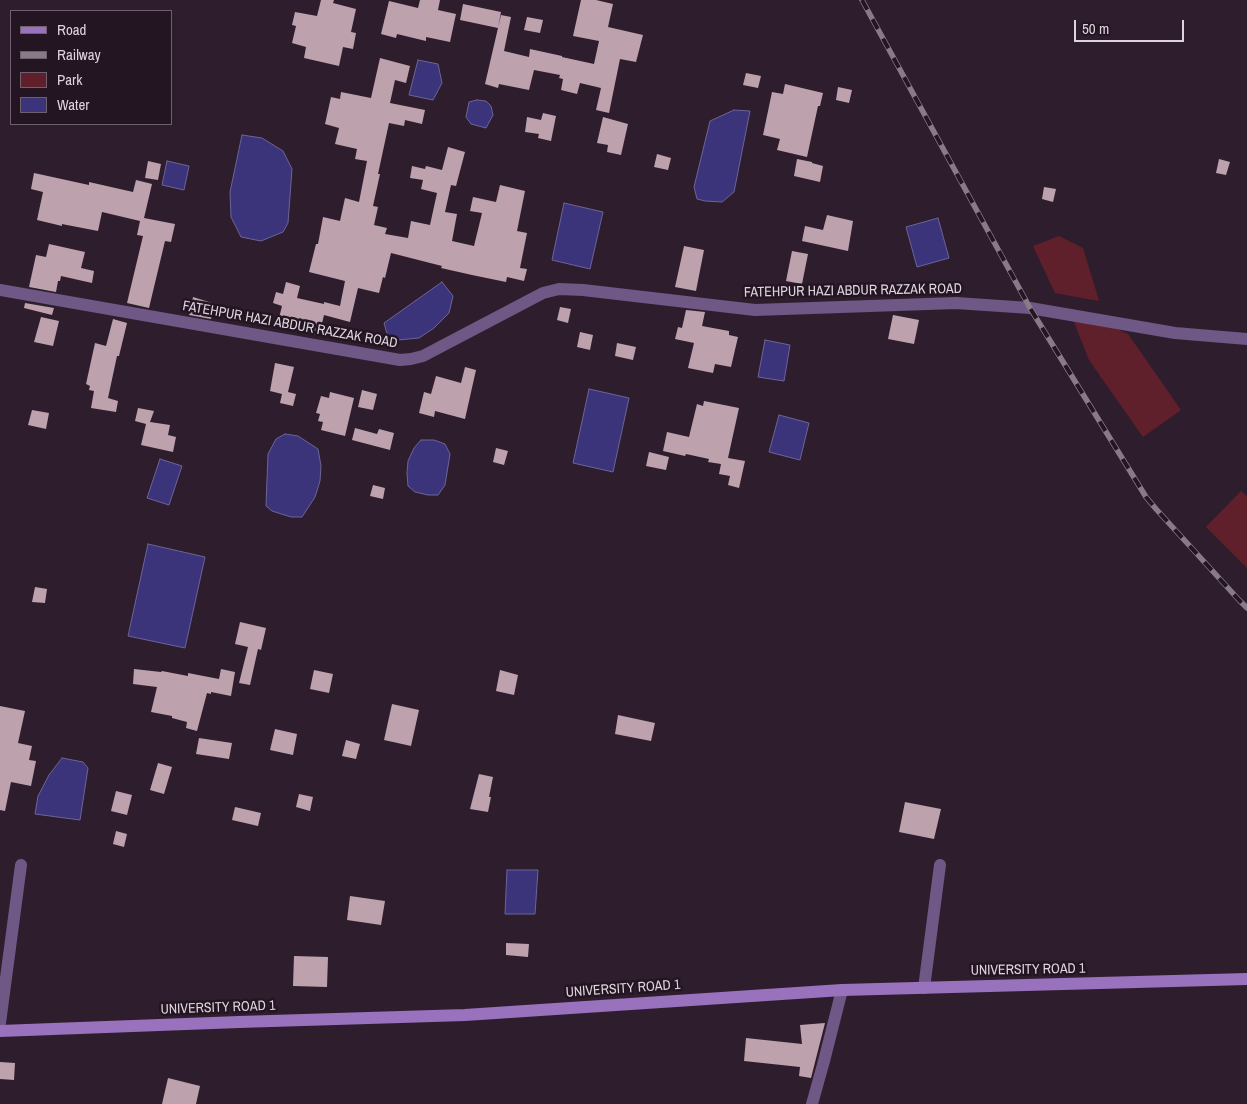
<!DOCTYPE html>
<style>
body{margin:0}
#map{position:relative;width:1247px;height:1104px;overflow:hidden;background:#2e1e2d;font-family:"Archivo Narrow",sans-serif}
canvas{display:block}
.legend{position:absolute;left:10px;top:10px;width:162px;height:115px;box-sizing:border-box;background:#241523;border:1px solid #6e616d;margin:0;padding:6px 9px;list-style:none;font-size:15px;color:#ded4dd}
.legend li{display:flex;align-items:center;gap:10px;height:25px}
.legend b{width:25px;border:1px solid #6e616d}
.scale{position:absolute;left:1074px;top:20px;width:110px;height:22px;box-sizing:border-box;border:2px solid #ded4dd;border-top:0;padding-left:6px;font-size:15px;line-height:18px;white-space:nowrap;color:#ded4dd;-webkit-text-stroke:4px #241523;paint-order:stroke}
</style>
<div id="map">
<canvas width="1247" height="1104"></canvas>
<ul class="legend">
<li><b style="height:6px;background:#9972be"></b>Road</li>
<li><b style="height:6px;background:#887b87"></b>Railway</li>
<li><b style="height:14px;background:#60202b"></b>Park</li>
<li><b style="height:14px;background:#3c347a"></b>Water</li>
</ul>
<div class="scale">50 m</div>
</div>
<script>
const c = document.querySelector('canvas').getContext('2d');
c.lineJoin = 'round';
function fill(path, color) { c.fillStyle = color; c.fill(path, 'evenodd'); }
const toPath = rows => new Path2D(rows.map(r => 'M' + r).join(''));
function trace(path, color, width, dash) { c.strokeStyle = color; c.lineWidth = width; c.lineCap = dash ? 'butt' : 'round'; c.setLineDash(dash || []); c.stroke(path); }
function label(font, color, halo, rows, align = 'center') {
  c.font = font + ' "Archivo Narrow",sans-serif'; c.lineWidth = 5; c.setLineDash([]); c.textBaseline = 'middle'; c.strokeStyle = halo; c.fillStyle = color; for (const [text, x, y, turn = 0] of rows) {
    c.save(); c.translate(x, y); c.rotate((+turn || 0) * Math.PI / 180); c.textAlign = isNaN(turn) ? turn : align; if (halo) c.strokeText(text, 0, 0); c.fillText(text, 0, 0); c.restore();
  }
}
fill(toPath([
 [1059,236,1083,248,1099,301,1055,293,1033,246],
 [1074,322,1106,324,1128,334,1181,410,1143,437,1089,360],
 [1241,491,1247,496,1247,568,1206,527]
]), '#60202b');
const water = toPath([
 [418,60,438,64,442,83,433,100,409,95,418,60],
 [477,100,486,101,491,106,493,115,486,128,471,124,466,117,469,102,477,100],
 [734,110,750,111,734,192,722,202,705,201,697,199,694,187,710,121,734,110],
 [242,135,262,138,283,151,292,169,288,223,283,232,261,241,241,237,231,217,230,192,242,135],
 [167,161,189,166,184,190,162,185,167,161],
 [564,203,603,212,590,269,552,260,564,203],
 [938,218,949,258,917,267,906,227,938,218],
 [442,282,453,296,449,313,434,328,419,338,398,340,388,337,384,323,442,282],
 [765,340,790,345,784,381,758,377,765,340],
 [589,389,629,398,613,472,573,463,589,389],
 [779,415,809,423,800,460,769,452,779,415],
 [285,434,298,436,318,449,321,466,320,481,315,497,302,517,291,517,272,511,266,506,268,454,276,439,285,434],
 [421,440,434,440,445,444,450,454,445,485,438,495,428,495,415,492,408,486,407,473,408,461,414,448,421,440],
 [160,459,182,466,169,505,147,498,160,459],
 [148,544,205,557,185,648,128,636,148,544],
 [62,758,83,762,88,768,80,820,35,814,38,796,49,775,62,758],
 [507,870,538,870,535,914,505,914,507,870]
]);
fill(water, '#3c347a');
trace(water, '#6d6498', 1);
fill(toPath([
 [321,0,334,0,333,3,356,9,351,32,356,33,353,49,343,47,339,66,304,58,306,47,292,43,296,26,292,25,295,12,317,16],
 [420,0,440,0,438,10,456,14,450,42,426,37,426,41,397,34,396,38,381,34,389,1,418,8],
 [581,0,596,0,613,4,608,27,643,35,636,62,620,59,609,113,596,110,601,88,580,83,577,94,561,90,563,79,559,78,560,75,534,70,529,90,499,84,498,88,485,84,501,15,511,17,504,51,529,57,530,49,562,56,562,57,594,64,599,41,573,36],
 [463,4,501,12,498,28,460,20],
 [527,17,543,20,540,33,524,30],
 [380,58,410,66,406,83,395,80,390,103,425,110,422,124,405,120,404,126,389,123,378,174,380,174,373,206,378,207,374,225,387,228,385,234,408,238,411,221,430,225,437,193,421,189,423,180,410,178,412,166,425,169,426,166,442,170,448,147,465,152,456,186,451,185,445,212,457,214,452,241,474,246,482,213,470,211,473,197,496,202,500,185,525,191,517,231,527,233,520,268,527,269,524,281,507,277,506,282,472,275,441,268,442,266,391,253,385,278,383,277,379,293,358,288,350,322,324,315,319,336,277,326,282,306,273,303,276,292,283,294,286,282,300,286,297,298,324,304,324,302,340,306,345,281,309,272,316,244,318,244,323,217,340,221,345,198,359,202,367,161,355,159,357,149,335,144,339,128,325,124,331,97,340,99,341,92,371,98],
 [746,73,761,76,758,88,743,85],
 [785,84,823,93,820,106,818,106,807,157,777,150,780,139,763,135,772,92,783,94],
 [838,87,852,90,849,103,836,100],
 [543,113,556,116,551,141,538,138,539,134,525,132,527,117,541,120],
 [603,117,628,124,621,155,607,152,608,145,597,143],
 [657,154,671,158,668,170,654,167],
 [797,159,812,162,812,163,823,166,820,182,794,176],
 [1219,159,1230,162,1226,175,1216,173],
 [148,161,161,164,158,180,145,178],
 [34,173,89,185,89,182,133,192,136,180,152,184,144,218,175,224,171,242,165,241,149,308,127,303,143,236,137,235,140,221,102,212,98,231,67,225,62,224,62,226,37,220,43,192,31,189],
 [1044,187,1056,189,1053,202,1042,199],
 [827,215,853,221,848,251,802,241,805,226,823,230],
 [49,244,85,252,81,268,94,271,92,283,61,276,60,281,58,281,56,292,29,287,36,255,46,257],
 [684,246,704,250,696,291,675,287],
 [792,251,808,254,802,284,786,281],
 [193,297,215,304,211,319,189,315],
 [25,303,54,308,52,315,24,308],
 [560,307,571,309,568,323,557,320],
 [686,310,705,312,702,326,729,331,729,335,738,337,731,367,715,364,713,373,688,368,694,343,675,339,678,327,682,328],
 [893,315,919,320,914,344,888,339],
 [41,317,59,321,53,346,34,342],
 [113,319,127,323,119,356,117,356,108,398,118,401,116,412,91,408,94,391,89,390,90,386,86,384,95,343,106,346],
 [580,332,593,335,590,350,577,347],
 [617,343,636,347,633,360,615,356],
 [275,363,294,367,288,392,296,394,293,406,280,403,282,394,270,391],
 [465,367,476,370,465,419,435,411,434,417,419,413,424,392,431,394,436,376,461,383],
 [362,390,377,394,373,410,358,407],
 [330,392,354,398,345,436,321,430,323,422,318,421,320,414,316,413,321,396,329,398],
 [704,401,739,408,728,458,745,461,739,488,728,485,730,476,719,474,721,464,708,462,709,459,686,454,685,456,663,451,667,432,689,437,697,404,703,406],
 [138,408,154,411,150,422,170,425,168,435,176,437,173,452,141,445,146,424,135,421],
 [32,410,49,413,46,429,28,425],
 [355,428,377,434,379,429,394,433,390,450,352,440],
 [496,448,508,451,504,465,493,462],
 [649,452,669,457,666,470,646,466],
 [373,485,385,488,383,499,370,496],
 [35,587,47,589,45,603,32,602],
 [240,622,266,628,261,650,258,649,250,685,239,683,248,647,235,644],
 [134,669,161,672,162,671,188,676,188,673,219,679,221,669,235,672,231,696,211,692,211,694,207,693,197,731,186,728,187,722,172,718,172,716,151,712,157,687,133,684],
 [314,670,333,674,329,693,310,689],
 [500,670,518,675,514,695,496,691],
 [392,704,419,710,411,746,384,740],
 [0,706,25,711,18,743,32,746,29,760,36,761,31,786,11,782,5,811,0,810],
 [618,715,655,723,651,741,615,734],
 [275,729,297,734,293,755,270,750],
 [199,738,232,743,229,759,196,754],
 [346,740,360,744,356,759,342,756],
 [158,763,172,767,164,794,150,790],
 [479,774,493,777,489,797,491,797,488,812,470,809],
 [116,791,132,795,127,815,111,811],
 [299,794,313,797,310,811,296,807],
 [905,802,941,809,934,839,899,832],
 [235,807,261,813,258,826,232,820],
 [116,831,127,834,124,847,113,844],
 [350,896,385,901,381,925,347,920],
 [506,943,529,944,528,957,506,955],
 [294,956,328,957,327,987,293,986],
 [825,1023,811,1078,799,1076,800,1067,744,1061,746,1038,802,1044,800,1025],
 [0,1062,15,1063,14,1080,0,1079],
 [168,1078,200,1086,196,1104,162,1104]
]), '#bda2ad');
trace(toPath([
 [0,290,400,360,411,359,423,356,543,293,559,289,583,290,755,310,956,303,1030,308,1175,333,1247,339],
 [924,988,940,865],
 [0,1023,21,865],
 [812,1104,824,1061,842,990]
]), '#6f5786', 12);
trace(toPath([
 [0,1031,239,1022,465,1015,842,990,1247,979]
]), '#9972be', 12);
const rail = toPath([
 [862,0,1030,308,1146,497,1156,509,1239,600,1247,608]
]);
trace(rail, '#887b87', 5.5);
trace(rail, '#241523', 4, [11]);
label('14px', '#ded4dd', '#241523', [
 ["FATEHPUR HAZI ABDUR RAZZAK ROAD",853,291,-1],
 ["FATEHPUR HAZI ABDUR RAZZAK ROAD",290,325,10],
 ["UNIVERSITY ROAD 1",1028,970,-1],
 ["UNIVERSITY ROAD 1",623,989,-4],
 ["UNIVERSITY ROAD 1",218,1008,-2]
]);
</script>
